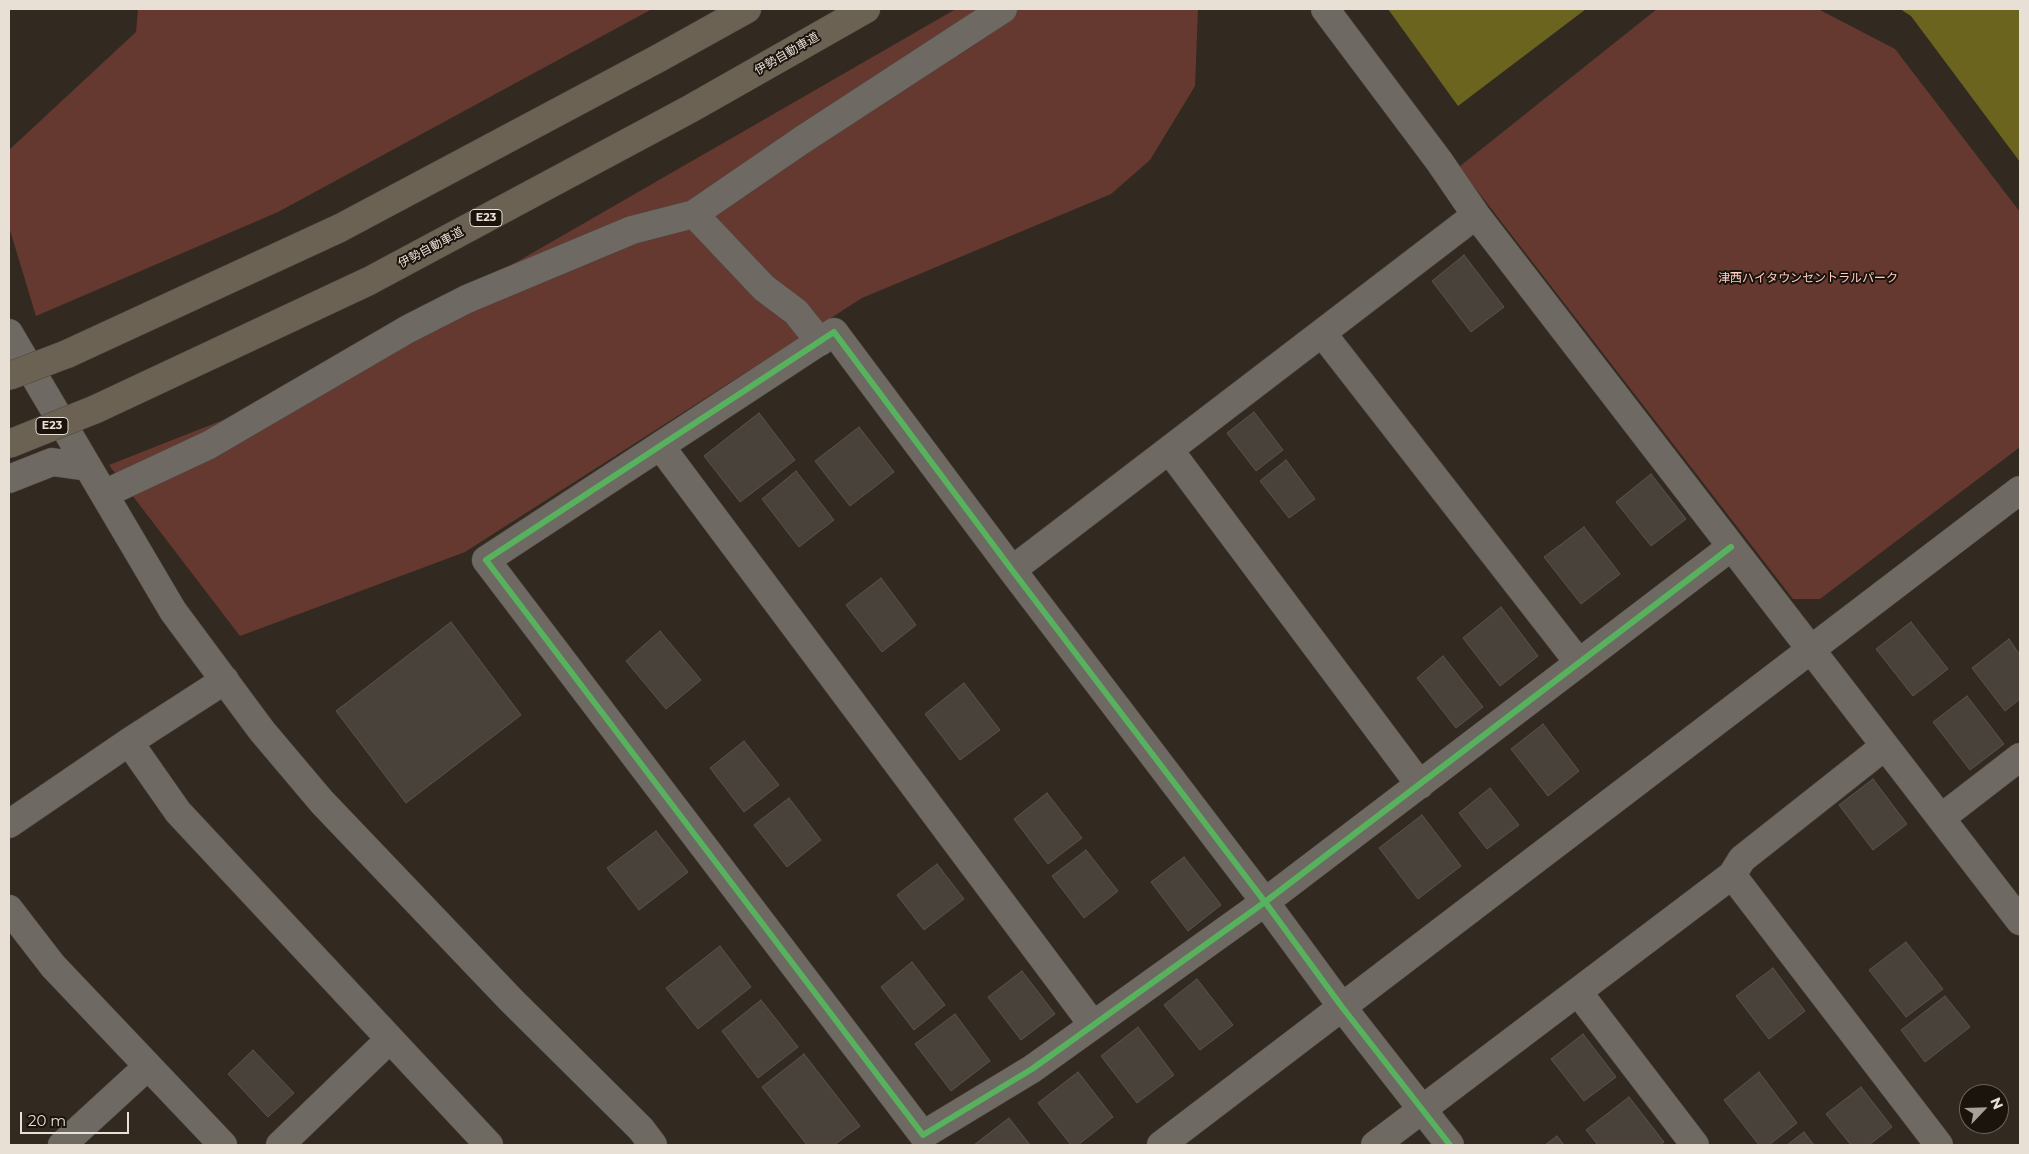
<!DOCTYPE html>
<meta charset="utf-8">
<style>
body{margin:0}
#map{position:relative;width:2029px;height:1154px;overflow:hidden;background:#322a21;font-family:Montserrat,sans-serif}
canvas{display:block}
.frame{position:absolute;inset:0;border:10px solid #e8dfd5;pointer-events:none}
.north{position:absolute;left:1959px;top:1084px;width:50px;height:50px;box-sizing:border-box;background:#1a140d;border:1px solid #6c655d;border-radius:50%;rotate:66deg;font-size:14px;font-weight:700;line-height:20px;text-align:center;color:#e8dfd5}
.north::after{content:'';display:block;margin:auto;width:18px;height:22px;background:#a8a096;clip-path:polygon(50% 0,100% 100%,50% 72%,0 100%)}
.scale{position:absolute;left:20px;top:1112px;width:109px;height:22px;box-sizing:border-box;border:2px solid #e8dfd5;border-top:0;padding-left:6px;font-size:15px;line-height:18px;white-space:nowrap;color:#e8dfd5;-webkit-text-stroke:4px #1a140d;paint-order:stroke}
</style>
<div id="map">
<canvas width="2029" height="1154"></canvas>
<div class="frame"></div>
<div class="north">N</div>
<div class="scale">20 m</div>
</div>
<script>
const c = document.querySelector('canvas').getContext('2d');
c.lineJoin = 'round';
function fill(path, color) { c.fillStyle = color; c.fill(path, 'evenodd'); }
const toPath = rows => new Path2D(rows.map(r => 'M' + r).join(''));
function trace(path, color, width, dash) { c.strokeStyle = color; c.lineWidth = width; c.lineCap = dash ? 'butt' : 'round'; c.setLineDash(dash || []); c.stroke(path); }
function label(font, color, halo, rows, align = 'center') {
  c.font = font + ' Montserrat,"Noto Sans JP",sans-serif'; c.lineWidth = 4; c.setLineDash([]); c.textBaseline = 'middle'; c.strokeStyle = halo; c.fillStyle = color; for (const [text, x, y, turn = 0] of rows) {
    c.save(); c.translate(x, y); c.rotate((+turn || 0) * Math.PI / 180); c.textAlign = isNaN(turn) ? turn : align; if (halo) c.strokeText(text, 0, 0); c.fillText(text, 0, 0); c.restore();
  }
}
fill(toPath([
 [138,9,652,9,278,212,36,316,9,227,9,150,136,32],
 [956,9,1198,9,1195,86,1150,160,1111,194,862,298,465,552,240,636,109,465,284,396],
 [1657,9,1818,9,1895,49,2020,212,2020,447,1820,599,1793,599,1459,167]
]), '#663930');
fill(toPath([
 [1388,9,1586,9,1458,106],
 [1900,9,2020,9,2020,162,1911,16]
]), '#6a641e');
const building = toPath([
 [1464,255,1504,307,1471,332,1432,281,1464,255],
 [1254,412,1283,450,1256,471,1227,433,1254,412],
 [759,413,795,460,740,502,704,456,759,413],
 [859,427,894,472,850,506,815,461,859,427],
 [1286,460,1315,499,1289,518,1260,481,1286,460],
 [796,471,834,520,799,547,762,499,796,471],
 [1651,474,1686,519,1651,546,1616,502,1651,474],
 [1584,527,1620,574,1581,604,1544,557,1584,527],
 [881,578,916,625,882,652,846,605,881,578],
 [1501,607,1538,656,1500,686,1463,638,1501,607],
 [451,622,521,715,406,803,336,711,451,622],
 [1911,622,1948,669,1913,696,1876,649,1911,622],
 [660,631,701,680,666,709,626,661,660,631],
 [2009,639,2020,655,2020,699,2005,711,1972,668,2009,639],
 [1443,656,1483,707,1456,728,1417,678,1443,656],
 [964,683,1000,730,960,760,925,714,964,683],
 [1967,696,2004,744,1970,770,1933,722,1967,696],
 [1543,724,1579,771,1548,796,1511,749,1543,724],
 [744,741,779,785,744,812,710,768,744,741],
 [1873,779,1907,824,1873,850,1839,805,1873,779],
 [1490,788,1519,825,1487,849,1459,813,1490,788],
 [1047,793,1082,838,1048,864,1014,819,1047,793],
 [789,798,821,840,787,867,754,825,789,798],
 [1422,815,1461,866,1418,899,1379,848,1422,815],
 [656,831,688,872,639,910,607,868,656,831],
 [1086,850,1118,891,1084,918,1052,876,1086,850],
 [1184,857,1221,905,1188,931,1151,882,1184,857],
 [937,864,964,899,924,930,897,895,937,864],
 [1906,942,1943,989,1906,1017,1869,970,1906,942],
 [720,946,751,987,698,1029,666,988,720,946],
 [912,962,945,1005,914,1030,881,987,912,962],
 [1773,968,1805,1011,1769,1039,1736,996,1773,968],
 [1022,971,1055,1014,1021,1040,988,997,1022,971],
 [1197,979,1233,1025,1200,1050,1164,1005,1197,979],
 [1945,996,1970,1027,1925,1062,1901,1030,1945,996],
 [761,1000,798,1047,758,1078,722,1031,761,1000],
 [955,1014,990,1061,951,1091,915,1044,955,1014],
 [1138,1027,1174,1075,1137,1103,1101,1056,1138,1027],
 [1583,1034,1616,1077,1584,1101,1551,1059,1583,1034],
 [253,1050,294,1093,268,1117,228,1074,253,1050],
 [804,1054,860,1126,834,1145,807,1145,762,1087,804,1054],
 [1078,1072,1113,1117,1078,1145,1071,1145,1038,1103,1078,1072],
 [1759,1072,1797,1123,1769,1145,1759,1145,1724,1100,1759,1072],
 [1861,1087,1892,1127,1869,1145,1851,1145,1826,1114,1861,1087],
 [1629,1097,1664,1142,1660,1145,1598,1145,1586,1130,1629,1097],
 [1009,1118,1030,1145,974,1145,1009,1118],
 [1804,1132,1814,1145,1787,1145,1804,1132],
 [1557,1136,1564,1145,1545,1145,1557,1136]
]);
fill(building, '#49423b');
trace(building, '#5b534d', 1);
const minor = toPath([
 [1325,9,1439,161,1476,215,2020,921],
 [694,214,764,288,796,312,820,342],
 [9,333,173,611,262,731,322,802,511,1000,641,1129,653,1145],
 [1322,333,1579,663],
 [661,447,1093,1025],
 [1170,451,1420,785],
 [9,479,52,462,88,467],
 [104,494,209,445,408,329,467,299,632,230,694,214,802,140,1003,9],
 [1012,570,1476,215],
 [129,742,178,812,489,1145],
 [1941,818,2020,757],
 [9,824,129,742,225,680],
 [1732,875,1939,1145],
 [9,909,53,966,223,1145],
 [1578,992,1695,1145],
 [62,1145,147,1067],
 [280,1145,390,1039],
 [1161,1145,2020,490],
 [1375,1145,1732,875,1742,859,1885,746],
 [1450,1145,1342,1007,1265,902,1012,570,834,332,486,560,923,1135,1032,1069,1265,902,1731,547]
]);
const highway = toPath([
 [67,354,340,228,659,58,747,9],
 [96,409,369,281,690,109,866,9]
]);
trace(minor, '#4e4840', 29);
trace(highway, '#4e4840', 29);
trace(minor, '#6e6962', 28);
trace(highway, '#6b6253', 28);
const highwayBridge = toPath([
 [9,376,67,354],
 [9,444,96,409]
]);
trace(highwayBridge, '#4e4840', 29, []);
trace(highwayBridge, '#6b6253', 28);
trace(toPath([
 [1450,1145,1342,1007,1265,902,1012,570,834,332,486,560,923,1135,1032,1069,1265,902,1731,547]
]), '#56b35d', 6);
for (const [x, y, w] of [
 [486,218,32],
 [52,426,32]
]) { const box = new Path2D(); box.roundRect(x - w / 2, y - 8.5, w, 17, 4); c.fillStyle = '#1a140d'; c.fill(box); trace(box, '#e8dfd5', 1); }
label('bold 11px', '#e8dfd5', null, [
 ["E23",486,218],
 ["E23",52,426]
]);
label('12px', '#e8dfd5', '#1a140d', [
 ["伊勢自動車道",787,54,-30],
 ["伊勢自動車道",431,248,-28]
]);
label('12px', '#ffccc2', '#1a140d', [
 ["津西ハイタウンセントラルパーク",1808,278]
]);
</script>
